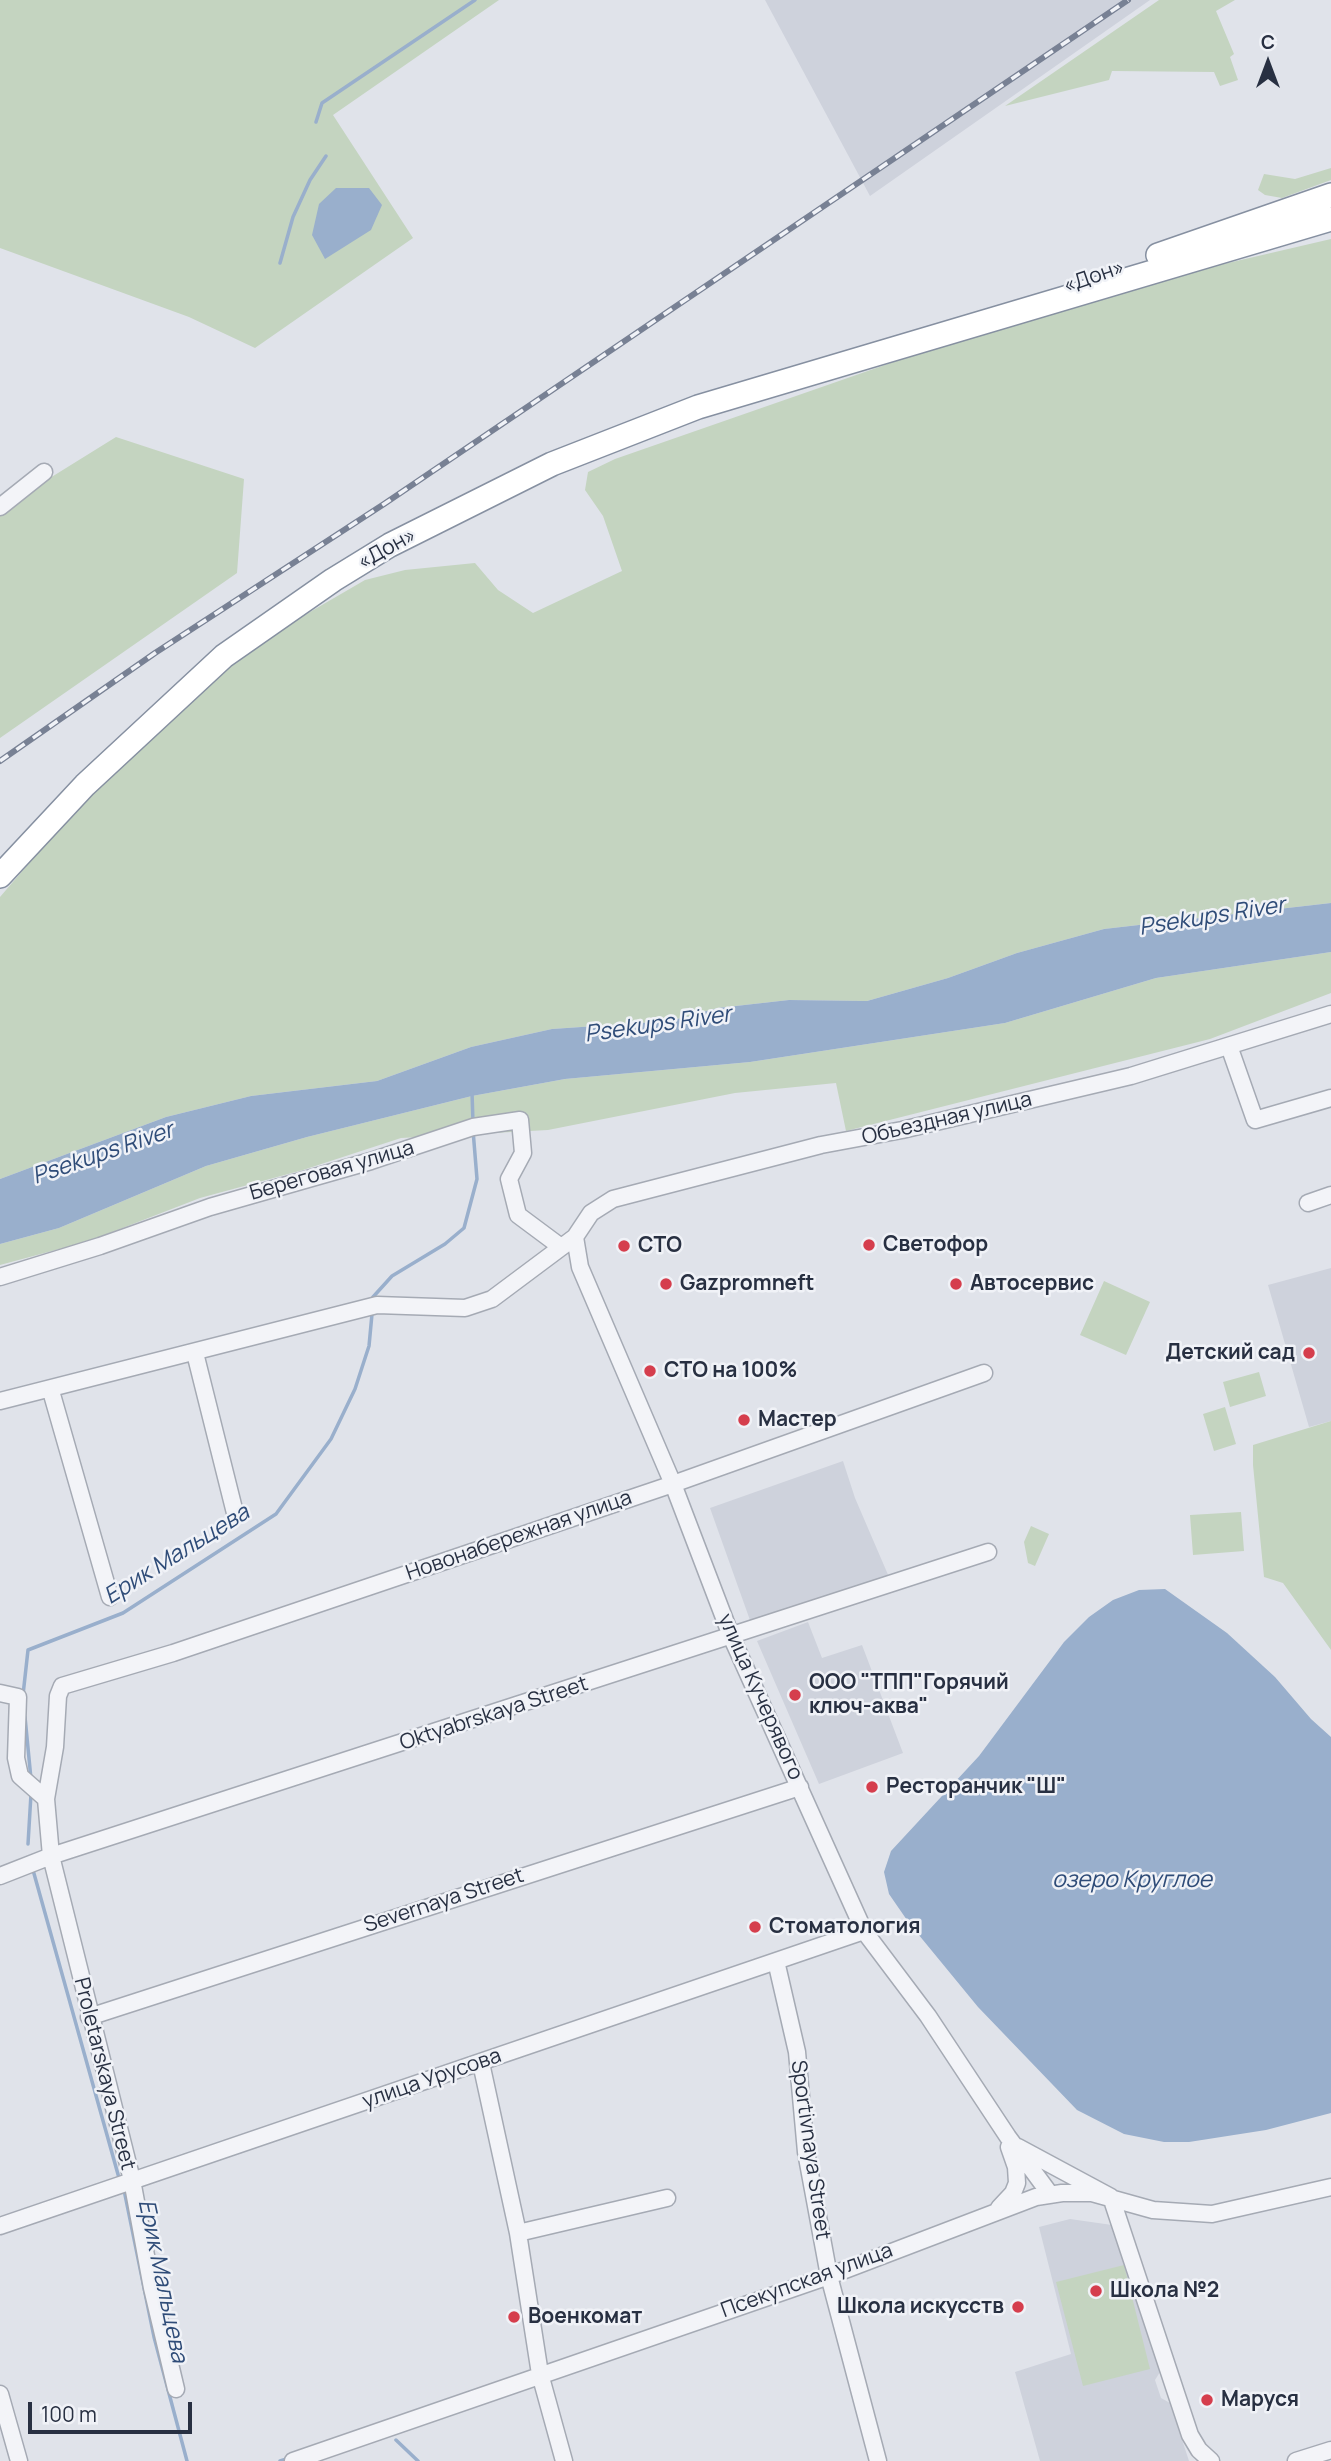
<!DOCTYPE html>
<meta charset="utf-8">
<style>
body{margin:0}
#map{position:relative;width:1331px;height:2461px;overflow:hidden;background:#e0e3ea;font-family:Manrope,sans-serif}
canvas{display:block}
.north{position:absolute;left:1233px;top:28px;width:70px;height:70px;-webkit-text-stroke:5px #f0f2f7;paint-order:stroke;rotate:0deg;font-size:19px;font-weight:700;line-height:28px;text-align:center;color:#283042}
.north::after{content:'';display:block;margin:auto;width:24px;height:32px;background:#283042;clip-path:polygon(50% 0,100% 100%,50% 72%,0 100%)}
.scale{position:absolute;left:28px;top:2402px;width:164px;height:32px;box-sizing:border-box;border:4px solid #283042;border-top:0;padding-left:9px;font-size:21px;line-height:24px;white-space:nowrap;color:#283042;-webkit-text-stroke:5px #f0f2f7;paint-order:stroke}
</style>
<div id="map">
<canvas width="1331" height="2461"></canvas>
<div class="north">С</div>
<div class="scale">100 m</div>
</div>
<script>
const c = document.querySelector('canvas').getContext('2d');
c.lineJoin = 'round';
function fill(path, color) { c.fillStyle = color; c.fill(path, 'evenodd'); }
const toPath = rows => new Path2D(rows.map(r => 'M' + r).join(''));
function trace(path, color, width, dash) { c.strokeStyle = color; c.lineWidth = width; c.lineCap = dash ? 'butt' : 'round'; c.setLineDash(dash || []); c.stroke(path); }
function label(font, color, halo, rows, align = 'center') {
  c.font = font + ' Manrope,sans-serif'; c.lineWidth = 5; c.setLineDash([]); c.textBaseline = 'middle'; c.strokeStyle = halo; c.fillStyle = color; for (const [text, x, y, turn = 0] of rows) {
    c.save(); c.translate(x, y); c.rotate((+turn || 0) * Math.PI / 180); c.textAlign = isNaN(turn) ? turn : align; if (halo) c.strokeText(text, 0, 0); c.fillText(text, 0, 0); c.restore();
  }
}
fill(toPath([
 [765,0,1150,0,870,196],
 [1331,1268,1331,1421,1309,1427,1268,1285],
 [843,1461,855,1498,889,1577,751,1623,710,1508],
 [808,1622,822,1658,862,1645,903,1753,819,1784,757,1641],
 [1070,2219,1119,2226,1160,2372,1155,2380,1161,2398,1170,2403,1189,2461,1040,2461,1015,2372,1071,2354,1039,2227]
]), '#ced2dc');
fill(toPath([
 [0,0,499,0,333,115,413,238,255,348,189,317,0,248],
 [1159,0,1235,0,1216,11,1234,54,1230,57,1238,80,1220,86,1214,72,1112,71,1109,80,1005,106],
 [1331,168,1331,180,1282,198,1265,195,1258,190,1264,174,1295,179],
 [1331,239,1331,903,1104,929,1017,953,948,978,867,1001,789,1000,718,1008,670,1021,552,1029,471,1047,377,1081,251,1096,166,1117,0,1179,0,897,72,813,236,661,279,630,365,580,405,570,475,563,498,590,533,613,622,571,603,516,585,490,588,472,615,459,974,334,1155,280],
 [116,437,244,479,237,573,0,738,0,509],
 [1331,952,1331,993,1210,1039,846,1131,836,1083,735,1093,548,1130,401,1138,303,1170,200,1198,89,1241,0,1265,0,1244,59,1228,206,1166,307,1137,472,1096,565,1079,750,1062,1005,1023,1156,978],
 [1104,1281,1150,1302,1126,1355,1080,1335],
 [1259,1372,1266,1396,1230,1407,1223,1382],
 [1225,1407,1236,1444,1214,1451,1203,1414],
 [1331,1421,1331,1650,1283,1583,1264,1577,1253,1465,1253,1445],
 [1241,1512,1244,1551,1193,1555,1190,1515],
 [1031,1526,1049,1534,1035,1566,1028,1563,1024,1542],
 [1124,2265,1150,2369,1083,2386,1056,2282]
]), '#c4d4c0');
fill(toPath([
 [336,188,369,188,382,205,371,230,325,259,312,235,319,204],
 [1331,903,1331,952,1156,978,1005,1023,750,1062,565,1079,472,1096,307,1137,206,1166,59,1228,0,1244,0,1179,166,1117,251,1096,377,1081,471,1047,552,1029,670,1021,718,1008,789,1000,867,1001,948,978,1017,953,1104,929],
 [1165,1589,1227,1633,1275,1677,1311,1719,1331,1737,1331,2113,1266,2130,1189,2142,1164,2142,1124,2134,1077,2110,978,2007,909,1923,889,1894,884,1872,891,1851,979,1756,1064,1642,1089,1617,1113,1600,1139,1590]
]), '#99afcc');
trace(toPath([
 [316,122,322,103,475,0],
 [280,263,293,217,310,180,326,156],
 [472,1092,473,1123],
 [373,1297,392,1276,445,1244,464,1228,477,1179,473,1130],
 [23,1695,28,1650,123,1613,276,1514,331,1439,355,1389,369,1346,372,1314],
 [25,1717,31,1779],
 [28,1844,31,1794],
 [33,1870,119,2178],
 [124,2190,154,2337,187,2461],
 [396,2440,418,2461],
 [280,2461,290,2458]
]), '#99afcc', 3.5);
const minor = toPath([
 [0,507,44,472],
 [1229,1046,1255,1120,1331,1098],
 [1308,1203,1331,1195],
 [575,1237,580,1267,673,1484,731,1636,864,1931,928,2016,1008,2137,1050,2194],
 [0,1277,100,1246,210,1207,371,1161,473,1127,520,1120,523,1153,509,1179,518,1215,561,1247],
 [195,1353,235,1513],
 [51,1391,110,1597],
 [0,1401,377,1305,465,1308,492,1299,575,1237,591,1213,613,1199,821,1145,902,1130,1131,1076,1331,1014],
 [0,1693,18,1697,16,1758,20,1776,46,1799],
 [0,1876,51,1856,988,1552],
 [776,1961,797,2052,806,2152,829,2276,878,2461],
 [89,2017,800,1787],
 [481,2063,518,2233,540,2374,564,2461],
 [1018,2147,1111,2197,1190,2435,1199,2450,1211,2461],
 [999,2208,1013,2193,1017,2183,1016,2167,1009,2147],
 [0,2226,864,1931],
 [518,2233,667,2198],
 [176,2389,152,2288,132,2180,51,1856,46,1799,55,1747,58,1696,62,1686,173,1653,673,1484,984,1373],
 [0,2394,19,2461],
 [293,2461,829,2276,1036,2197,1062,2193,1092,2193,1153,2210,1212,2214,1331,2187],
 [1296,2461,1331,2450]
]);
const highway = toPath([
 [1158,255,1331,195],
 [0,876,85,785,224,656,333,580,390,545,552,464,698,407,1331,219]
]);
trace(minor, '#a5aab4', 19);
trace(highway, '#8690a1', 26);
trace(minor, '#f3f4f8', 16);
trace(highway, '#fff', 23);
const rail = toPath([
 [0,761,155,653,384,504,1128,0]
]);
trace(rail, '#788194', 6);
trace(rail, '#f0f2f7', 3.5, [10]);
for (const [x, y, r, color] of [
 [869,1245,7,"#d53e4d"],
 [624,1246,7,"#d53e4d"],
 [666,1284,7,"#d53e4d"],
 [956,1284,7,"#d53e4d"],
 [1309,1353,7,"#d53e4d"],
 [650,1371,7,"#d53e4d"],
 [744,1420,7,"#d53e4d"],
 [795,1695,7,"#d53e4d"],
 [872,1787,7,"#d53e4d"],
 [755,1927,7,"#d53e4d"],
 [1096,2291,7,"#d53e4d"],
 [1018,2307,7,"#d53e4d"],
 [514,2317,7,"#d53e4d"],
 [1207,2400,7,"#d53e4d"]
]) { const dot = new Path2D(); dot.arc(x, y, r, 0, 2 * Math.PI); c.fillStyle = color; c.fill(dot); trace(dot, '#f0f2f7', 2.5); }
label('21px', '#283042', '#f0f2f7', [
 ["«Дон»",1094,277,-19],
 ["«Дон»",387,549,-29],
 ["Объездная улица",947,1119,-13],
 ["Береговая улица",332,1171,-16],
 ["Новонабережная улица",519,1536,-19],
 ["улица Кучерявого",760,1697,66],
 ["Oktyabrskaya Street",494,1714,-18],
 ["Severnaya Street",444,1901,-18],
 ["Proletarskaya Street",104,2074,76],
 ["улица Урусова",432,2079,-19],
 ["Sportivnaya Street",810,2150,82],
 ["Псекупская улица",807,2281,-20]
]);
label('bold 21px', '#283042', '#f0f2f7', [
 ["Светофор",883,1245],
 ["СТО",638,1246],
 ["Gazpromneft",680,1284],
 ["Автосервис",970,1284],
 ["Детский сад",1295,1353,"right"],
 ["СТО на 100%",664,1371],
 ["Мастер",758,1420],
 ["ООО \"ТПП\"Горячий",809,1683],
 ["ключ-аква\"",809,1707],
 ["Ресторанчик \"Ш\"",886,1787],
 ["Стоматология",769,1927],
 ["Школа №2",1110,2291],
 ["Школа искусств",1004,2307,"right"],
 ["Военкомат",528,2317],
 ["Маруся",1221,2400]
], 'left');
label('italic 23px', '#2f4c78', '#f0f2f7', [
 ["Psekups River",1212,917,-9],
 ["Psekups River",658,1025,-8],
 ["Psekups River",103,1154,-19],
 ["Ерик Мальцева",177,1555,-32],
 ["озеро Круглое",1132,1881],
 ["Ерик Мальцева",162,2281,78]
]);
</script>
